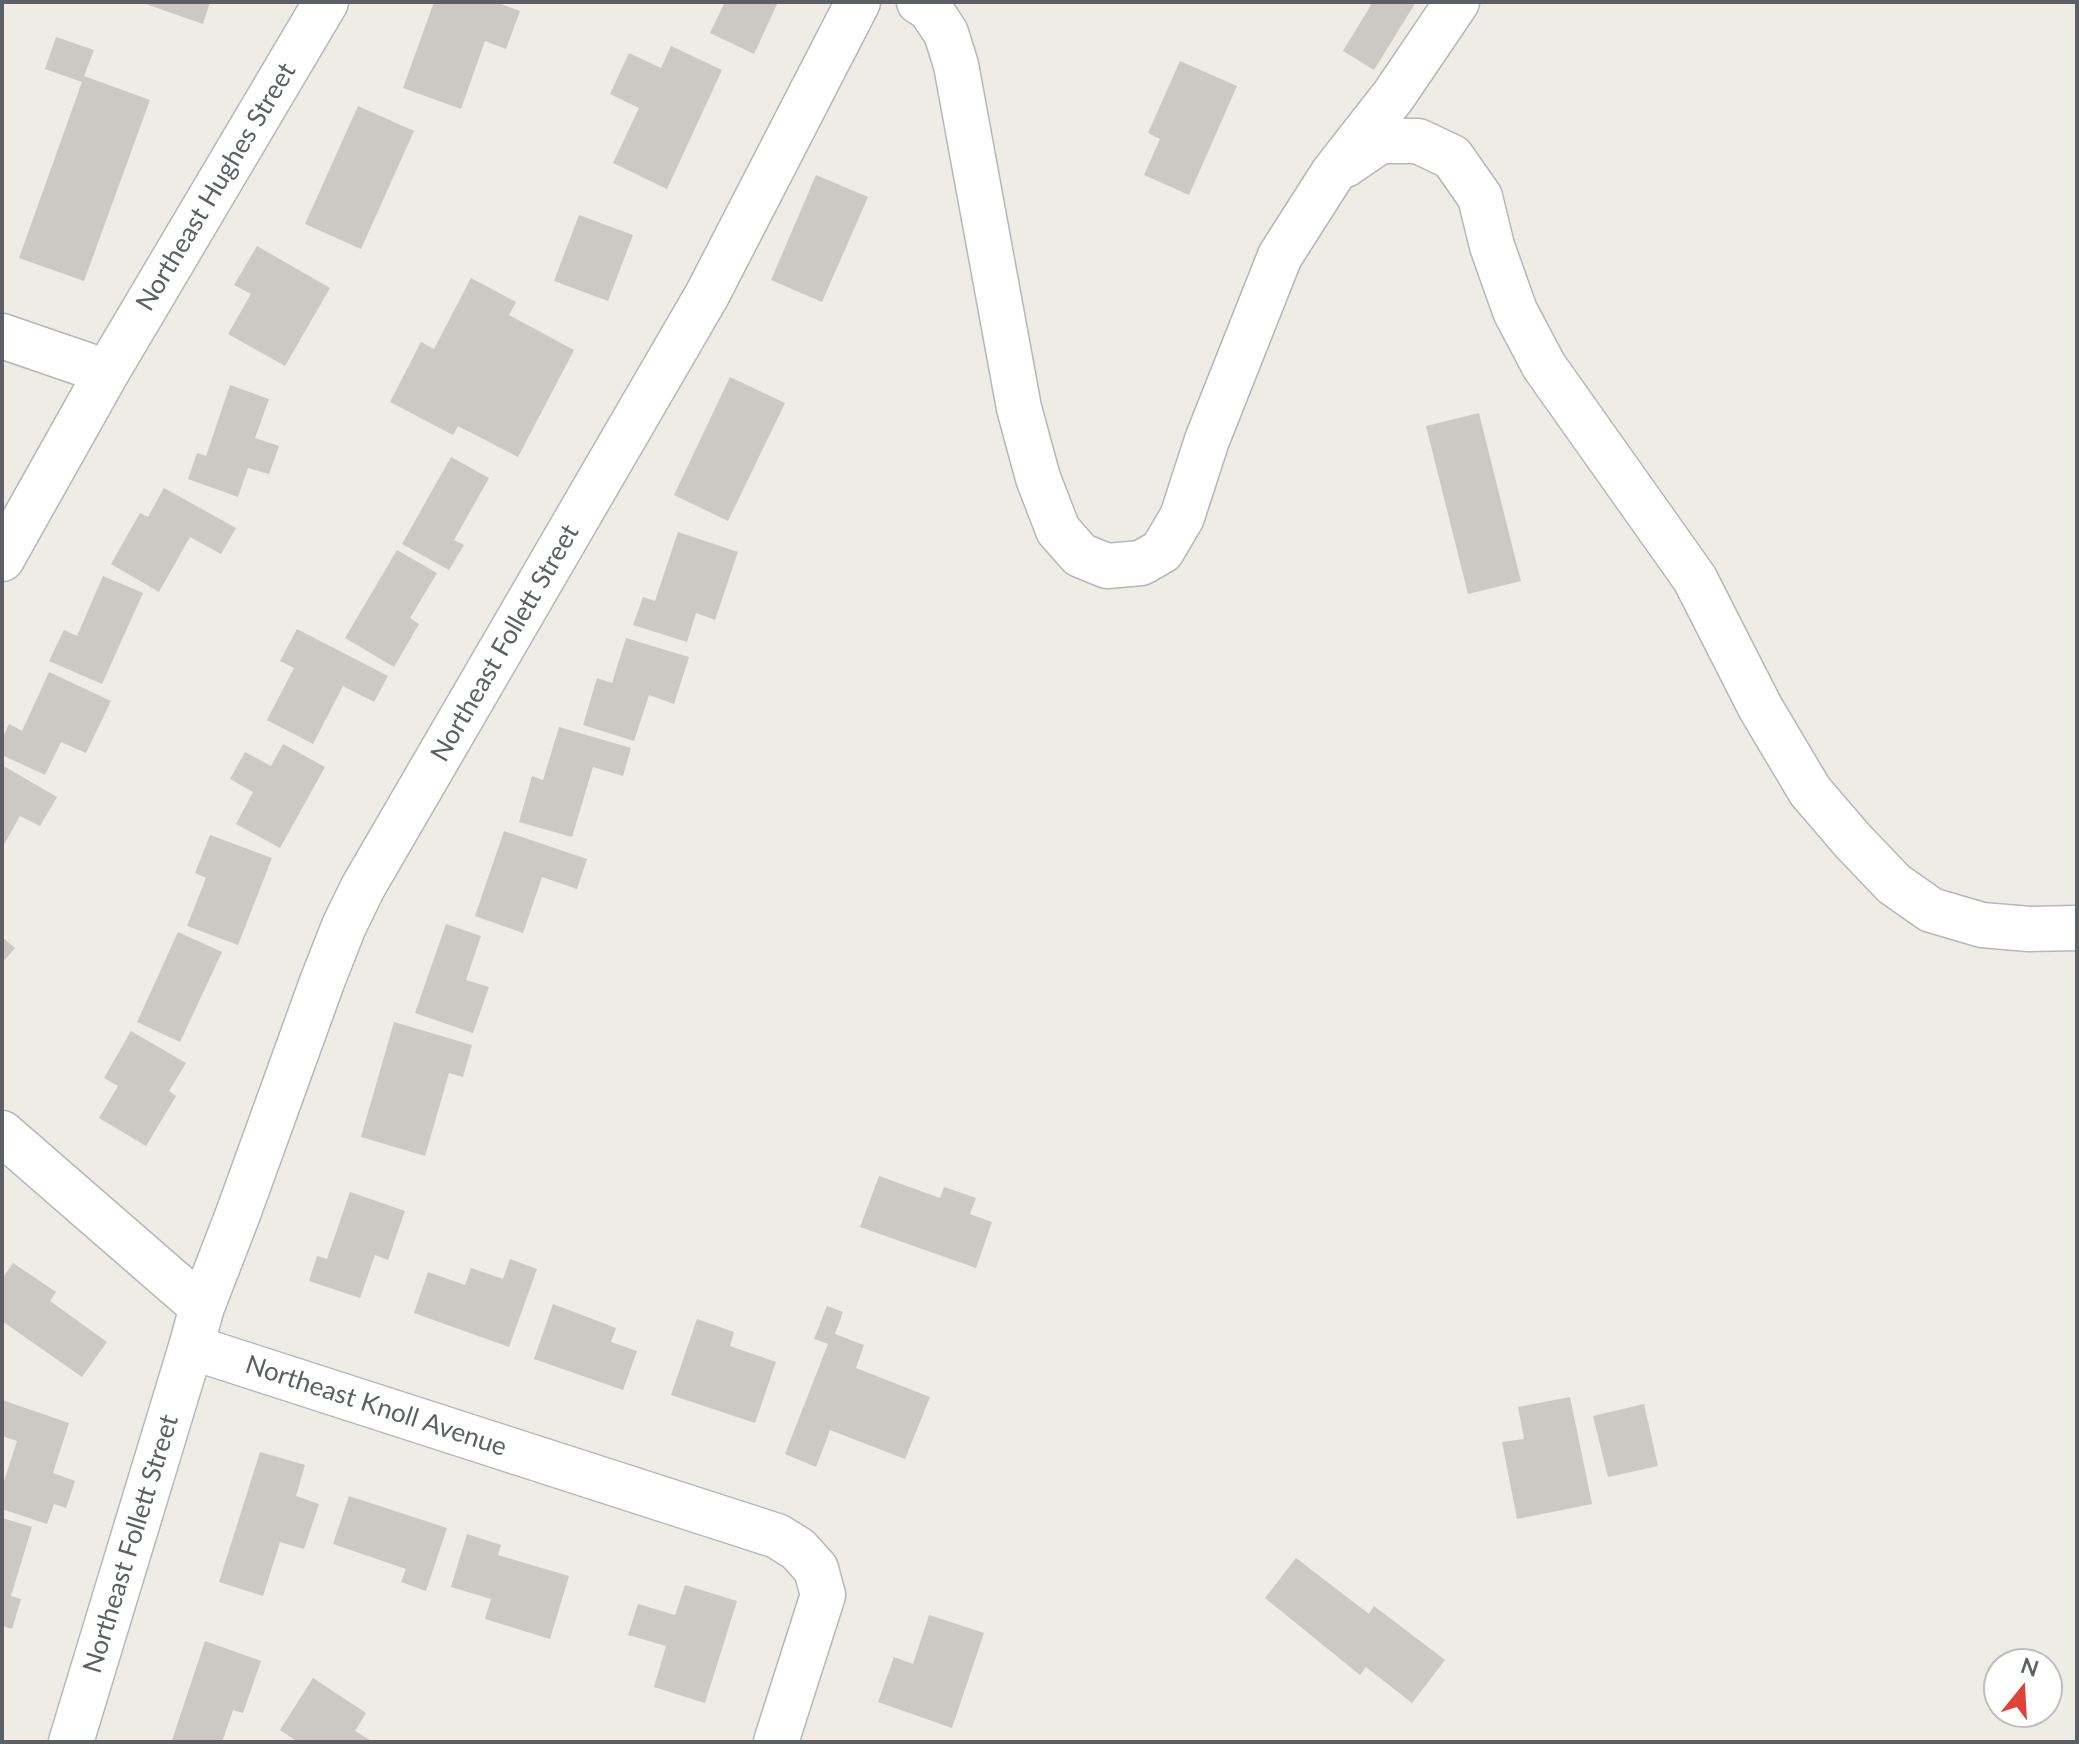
<!DOCTYPE html>
<style>
body{margin:0}
#map{position:relative;width:2079px;height:1744px;overflow:hidden;background:#eeece4;font-family:Lato,sans-serif}
canvas{display:block}
.frame{position:absolute;inset:0;border:4px solid #5c6064;pointer-events:none}
.north{position:absolute;left:1983px;top:1648px;width:80px;height:80px;box-sizing:border-box;background:#fff;border:2px solid #bebfc1;border-radius:50%;rotate:18deg;font-size:22px;font-weight:700;line-height:32px;text-align:center;color:#5c6064}
.north::after{content:'';display:block;margin:auto;width:28px;height:36px;background:#e04138;clip-path:polygon(50% 0,100% 100%,50% 72%,0 100%)}
</style>
<div id="map">
<canvas width="2079" height="1744"></canvas>
<div class="frame"></div>
<div class="north">N</div>
</div>
<script>
const c = document.querySelector('canvas').getContext('2d');
c.lineJoin = 'round';
function fill(path, color) { c.fillStyle = color; c.fill(path, 'evenodd'); }
const toPath = rows => new Path2D(rows.map(r => 'M' + r).join(''));
function trace(path, color, width, dash) { c.strokeStyle = color; c.lineWidth = width; c.lineCap = dash ? 'butt' : 'round'; c.setLineDash(dash || []); c.stroke(path); }
function label(font, color, halo, rows, align = 'center') {
  c.font = font + ' Lato,sans-serif'; c.lineWidth = 6; c.setLineDash([]); c.textBaseline = 'middle'; c.strokeStyle = halo; c.fillStyle = color; for (const [text, x, y, turn = 0] of rows) {
    c.save(); c.translate(x, y); c.rotate((+turn || 0) * Math.PI / 180); c.textAlign = isNaN(turn) ? turn : align; if (halo) c.strokeText(text, 0, 0); c.fillText(text, 0, 0); c.restore();
  }
}
fill(toPath([
 [140,2,210,2,203,24],
 [434,2,495,2,520,11,506,49,485,41,461,109,403,88],
 [725,2,778,2,754,54,710,33],
 [1366,2,1416,2,1374,70,1343,51,1371,5],
 [56,37,94,50,84,76,150,100,84,281,19,258,82,82,45,69],
 [671,46,722,70,667,189,613,163,639,108,610,94,629,53,661,68],
 [1180,61,1237,86,1189,195,1144,175,1160,139,1148,133],
 [358,106,414,131,361,249,305,224],
 [816,175,868,197,822,302,771,280],
 [579,215,633,235,608,301,554,281],
 [257,246,330,288,285,366,228,334,251,294,234,285],
 [471,278,516,302,509,315,574,350,518,457,458,426,453,435,390,402,421,342,434,349],
 [730,377,785,403,728,521,674,495],
 [230,385,269,399,255,438,279,446,269,474,248,468,238,497,188,479,197,453,206,456],
 [1479,413,1521,581,1468,594,1426,426],
 [451,457,489,478,454,540,464,545,449,570,402,544],
 [164,488,236,528,221,554,190,537,159,592,111,564,140,513,148,517],
 [678,532,738,552,715,620,696,613,687,642,633,625,643,597,655,601],
 [397,550,437,573,410,618,419,624,394,667,345,638],
 [103,576,143,593,102,684,49,661,64,630,77,636],
 [297,629,388,676,374,702,343,686,313,744,267,720,294,668,280,661],
 [626,638,689,657,674,704,649,695,634,741,583,725,597,678,612,683],
 [49,672,111,701,86,753,61,742,45,775,2,755,2,739,9,724,22,731],
 [559,727,631,748,623,776,593,767,572,837,519,822,532,776,543,780],
 [283,744,325,767,280,848,236,824,253,792,230,779,245,752,271,766],
 [2,765,57,797,40,826,20,816,2,848],
 [504,831,587,859,577,889,542,877,523,933,475,916],
 [210,835,272,858,238,945,187,926,206,878,195,873],
 [446,924,481,936,466,980,489,987,473,1033,415,1013],
 [178,932,222,952,180,1042,137,1022],
 [2,937,15,948,2,963],
 [394,1022,472,1045,463,1077,449,1073,425,1156,361,1137],
 [131,1031,186,1063,169,1091,176,1096,146,1146,99,1118,118,1086,104,1078],
 [879,1176,940,1198,944,1187,976,1198,970,1214,992,1222,976,1268,860,1227],
 [350,1192,405,1211,388,1260,375,1255,360,1298,309,1281,317,1256,327,1259],
 [510,1259,537,1269,509,1347,414,1313,428,1272,465,1285,471,1268,503,1279],
 [13,1263,56,1292,50,1301,107,1342,82,1377,2,1321,2,1279],
 [553,1304,616,1328,611,1342,637,1351,623,1390,534,1359],
 [827,1306,843,1312,835,1334,864,1345,856,1368,930,1397,905,1459,830,1430,816,1467,785,1454,828,1344,814,1339],
 [697,1319,734,1332,730,1346,776,1362,755,1423,671,1395],
 [1570,1397,1592,1504,1517,1519,1502,1442,1524,1439,1518,1407],
 [2,1400,69,1423,53,1473,75,1481,66,1508,54,1504,47,1524,2,1509,2,1487,17,1441,2,1436],
 [1644,1404,1658,1466,1608,1477,1593,1416],
 [260,1452,305,1465,296,1496,319,1504,304,1549,280,1542,263,1596,219,1582],
 [349,1496,447,1528,426,1591,401,1582,406,1569,333,1544],
 [2,1518,32,1527,11,1596,21,1599,12,1629,2,1626],
 [467,1534,501,1545,498,1555,569,1576,550,1639,485,1619,491,1599,451,1587],
 [1296,1558,1369,1614,1374,1606,1445,1660,1412,1703,1366,1667,1360,1675,1265,1598],
 [685,1585,737,1601,705,1703,654,1687,666,1646,628,1635,638,1604,675,1615],
 [929,1615,984,1633,952,1728,878,1702,894,1657,913,1664],
 [205,1641,261,1661,243,1713,233,1710,222,1742,177,1742,172,1740],
 [313,1678,366,1713,355,1731,373,1742,298,1742,280,1730]
]), '#ccc8c3');
const minor = toPath([
 [919,2,930,9,946,33,956,65,1019,408,1038,478,1058,530,1080,555,1107,566,1141,563,1162,551,1182,517,1207,440,1280,256,1333,173,1394,95,1457,2],
 [1345,165,1380,141,1418,141,1452,157,1480,197,1492,246,1515,311,1544,366,1695,579,1760,707,1810,791,1852,840,1894,884,1931,910,1982,925,2029,929,2077,928],
 [2,336,107,372],
 [2,559,107,372,326,2],
 [2,1133,202,1307,191,1347,777,1536,798,1549,816,1569,823,1595,776,1742],
 [202,1307,238,1214,322,982,344,926,363,887,707,295,858,2],
 [71,1742,191,1347]
]);
trace(minor, '#b5b7ba', 47);
trace(minor, '#fff', 44);
label('26px', '#5c6064', '#fff', [
 ["Northeast Hughes Street",216,187,-59],
 ["Northeast Follett Street",505,643,-60],
 ["Northeast Knoll Avenue",376,1406,18],
 ["Northeast Follett Street",131,1544,-73]
]);
</script>
